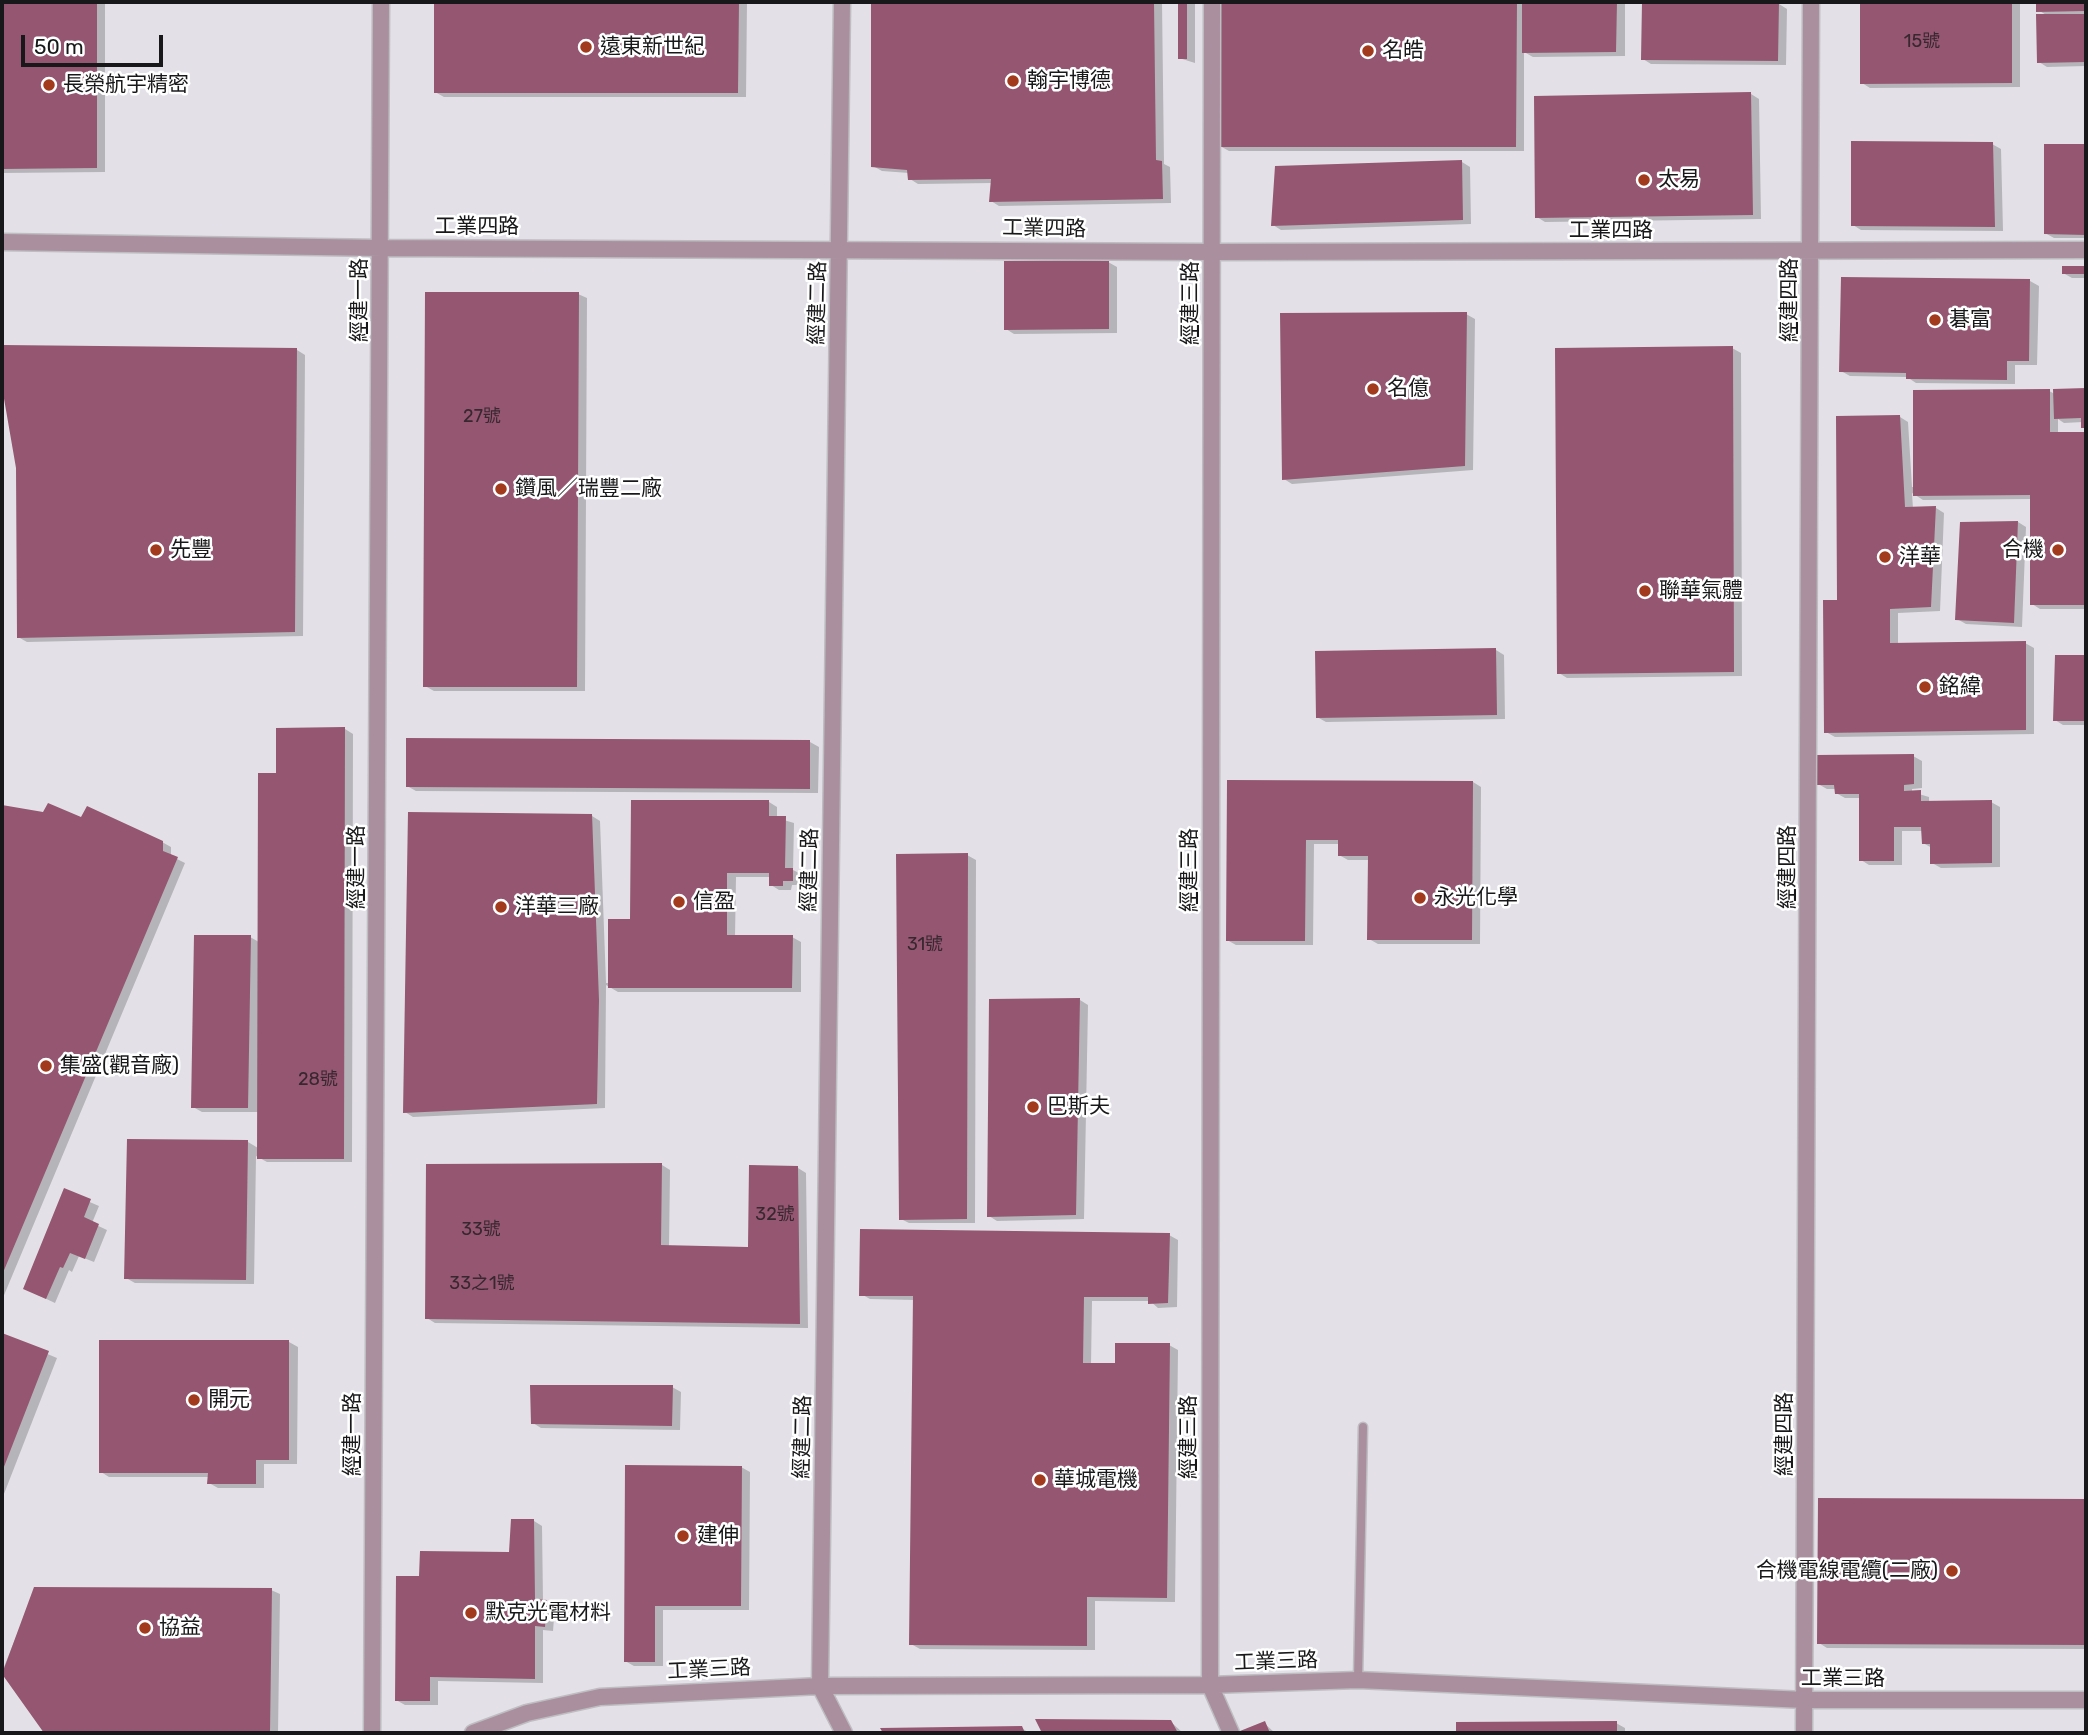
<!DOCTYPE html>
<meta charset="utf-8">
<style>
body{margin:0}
#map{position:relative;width:2088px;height:1735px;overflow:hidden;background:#e3e1e7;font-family:Rubik,sans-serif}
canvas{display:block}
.frame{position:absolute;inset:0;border:4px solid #181719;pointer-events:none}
.scale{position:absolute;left:21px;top:35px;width:142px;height:32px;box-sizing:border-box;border:4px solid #181719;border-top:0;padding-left:9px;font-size:21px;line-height:24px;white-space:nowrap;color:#181719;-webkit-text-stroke:5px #fff;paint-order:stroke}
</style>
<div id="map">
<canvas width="2088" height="1735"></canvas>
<div class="frame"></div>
<div class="scale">50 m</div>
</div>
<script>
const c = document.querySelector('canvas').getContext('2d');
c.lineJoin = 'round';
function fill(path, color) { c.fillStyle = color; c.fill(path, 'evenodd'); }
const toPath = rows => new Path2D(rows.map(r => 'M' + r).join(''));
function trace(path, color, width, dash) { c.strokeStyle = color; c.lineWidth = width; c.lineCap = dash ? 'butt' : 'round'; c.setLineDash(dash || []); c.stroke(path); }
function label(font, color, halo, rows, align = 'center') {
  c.font = font + ' Rubik,"Noto Sans TC",sans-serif'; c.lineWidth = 5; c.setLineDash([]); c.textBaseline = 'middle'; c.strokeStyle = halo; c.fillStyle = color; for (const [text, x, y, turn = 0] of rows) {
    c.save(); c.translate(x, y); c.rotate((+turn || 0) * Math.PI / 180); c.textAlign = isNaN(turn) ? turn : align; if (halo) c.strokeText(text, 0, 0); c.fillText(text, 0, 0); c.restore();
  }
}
fill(toPath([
 [2,2,105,2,105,172,2,173],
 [436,2,747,2,746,97,444,97,435,92],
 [873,2,1162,2,1164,164,1170,167,1171,203,999,206,991,201,992,183,918,184,910,179,909,173,882,171,873,166],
 [1180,2,1195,2,1195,63,1179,58],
 [1221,2,1625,2,1625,56,1533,57,1524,52,1524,151,1229,151,1220,146],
 [1862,2,2020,2,2020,87,1870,88,1862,83],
 [2038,2,2086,2,2086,66,2047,67,2039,62,2048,16,2038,10],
 [1779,4,1787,9,1786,65,1651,64,1643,59],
 [1751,94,1759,99,1761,219,1545,222,1537,217],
 [1992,144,2001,149,2003,231,1861,230,1853,225],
 [2046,146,2086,146,2086,238,2054,238,2045,233],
 [1462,162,1470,167,1471,224,1281,230,1273,225],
 [1108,262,1117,267,1117,333,1014,334,1006,329],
 [2063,268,2086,268,2086,278,2072,278,2063,273],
 [1843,279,2030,281,2039,286,2037,365,2015,365,2015,384,1916,383,1907,377,1850,376,1841,371],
 [578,294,587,298,585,691,434,691,425,686],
 [1466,314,1475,319,1473,470,1292,484,1284,479],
 [2,347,297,350,305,355,303,636,27,642,18,637,18,468,2,377],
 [1732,348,1741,353,1742,676,1567,678,1559,673],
 [2086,390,2086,429,2083,422,2064,423,2058,419,2058,434,2086,434,2086,609,2040,609,2032,604,2032,499,1923,500,1912,493,1913,509,1936,508,1944,513,1940,611,1898,613,1898,645,2025,643,2034,648,2034,734,1835,737,1826,732,1838,601,1900,417,1908,422,1912,487,1915,487,2049,391,2055,394,2055,391],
 [2018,522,2026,527,2022,627,1966,624,1957,619],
 [1496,650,1504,655,1505,719,1326,722,1317,717],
 [2057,657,2086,657,2086,725,2063,725,2055,720],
 [345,729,353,734,352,1162,267,1162,256,1156,254,1284,135,1283,126,1278,248,1142,258,1148,259,1112,202,1112,193,1107,250,937,259,942,278,775],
 [408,740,810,742,819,747,818,793,416,791,407,786],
 [1913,756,1922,761,1922,788,1912,789,1912,792,1929,797,1929,802,1991,802,2000,807,2000,867,1941,868,1932,863,1932,848,1923,843,1923,831,1902,831,1902,865,1869,865,1861,860,1860,798,1845,798,1836,793,1836,789,1827,789,1818,784],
 [1228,782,1473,782,1481,787,1480,944,1378,944,1369,939,1370,860,1348,860,1339,855,1339,844,1314,844,1313,945,1236,945,1227,940],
 [769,802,777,807,777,818,794,823,793,870,801,874,801,885,792,885,791,890,779,890,771,885,771,877,736,877,735,937,792,937,801,942,801,992,618,992,606,985,605,1108,413,1117,405,1112,592,816,600,821,606,983,609,983,632,920],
 [2,807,82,820,162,842,171,847,171,856,185,863,2,1300],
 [967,855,976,860,975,1223,909,1223,901,1219],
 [1080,1000,1088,1005,1084,1219,997,1221,989,1216],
 [662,1165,670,1170,669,1247,749,1249,798,1168,806,1173,808,1328,435,1323,427,1318],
 [64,1191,99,1206,92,1223,107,1230,94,1262,79,1256,72,1272,69,1270,55,1303,25,1289],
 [1169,1235,1178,1240,1177,1307,1158,1308,1150,1301,1092,1301,1091,1365,1116,1365,1169,1345,1178,1350,1175,1602,1095,1601,1095,1650,920,1649,911,1644,914,1300,870,1299,861,1294],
 [2,1335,57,1358,2,1499],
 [289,1342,298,1347,297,1464,264,1464,264,1488,218,1488,209,1483,209,1477,109,1477,101,1472],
 [672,1387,681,1392,680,1430,541,1428,533,1423],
 [626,1467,741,1467,750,1472,749,1610,663,1610,663,1666,634,1666,625,1661],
 [1820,1499,2086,1501,2086,1649,1827,1648,1819,1643],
 [534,1521,542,1526,543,1601,555,1606,553,1631,543,1630,543,1683,438,1681,438,1705,405,1705,396,1700,420,1578,511,1553],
 [35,1589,271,1590,280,1594,278,1733,45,1733,2,1672],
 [1038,1721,1171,1722,1183,1733,1044,1733],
 [1264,1723,1275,1733,1240,1733],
 [1616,1723,1625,1728,1625,1733,1457,1733,1458,1724],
 [1021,1728,1030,1733,885,1733,883,1729]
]), '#0003');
fill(toPath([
 [2,2,97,2,97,168,2,169],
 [434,2,739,2,738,93,434,93],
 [871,2,1154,2,1156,160,1162,161,1163,199,989,202,991,179,908,180,907,170,871,167],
 [1178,2,1187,2,1187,59,1178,59],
 [1219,2,1517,2,1516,147,1218,147],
 [1522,2,1617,2,1616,52,1522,53],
 [1642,2,1779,2,1778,61,1641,60],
 [1860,2,2012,2,2012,83,1860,84],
 [2036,2,2086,2,2086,11,2036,12],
 [2036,14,2086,14,2086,62,2037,63],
 [1751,92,1753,215,1535,218,1534,96],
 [1851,141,1993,142,1995,227,1851,226],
 [2044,144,2086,144,2086,235,2044,234],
 [1462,160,1463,220,1271,226,1275,166],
 [1109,260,1109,329,1004,330,1004,261],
 [2062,266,2086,266,2086,274,2062,274],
 [1841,277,2030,279,2029,361,2007,361,2007,380,1906,379,1906,373,1839,372],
 [425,292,579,292,577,687,423,687],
 [1467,312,1465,466,1282,480,1280,313],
 [2,345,297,348,295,632,17,638,16,468,2,387],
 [1733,346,1734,672,1557,674,1555,348],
 [2086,388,2086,428,2081,428,2081,418,2054,419,2053,389],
 [2050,389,2050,432,2086,432,2086,605,2030,605,2030,495,1913,496,1913,390],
 [1900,415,1905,507,1936,506,1931,607,1890,609,1890,643,2026,641,2026,730,1824,733,1823,600,1837,600,1836,416],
 [2018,521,2014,623,1955,620,1960,522],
 [1496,648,1497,715,1316,718,1315,651],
 [2055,655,2086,655,2086,721,2053,721],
 [345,727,344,1159,257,1159,258,773,276,773,276,728],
 [406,738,810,740,810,789,406,787],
 [1914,754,1914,784,1904,785,1904,791,1921,790,1921,801,1992,800,1992,863,1930,864,1930,844,1922,844,1921,827,1894,827,1894,861,1859,861,1859,794,1835,794,1834,785,1816,785,1816,755],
 [1227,780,1473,781,1472,940,1367,940,1368,856,1338,856,1338,840,1306,840,1305,941,1226,941],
 [631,800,769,800,769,816,786,816,785,868,793,868,793,881,783,881,783,886,769,886,769,873,727,873,727,935,793,935,792,988,608,988,608,919,630,919],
 [48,803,81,817,87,806,163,841,163,851,178,857,2,1275,2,805,43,812],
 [408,812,592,814,599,1000,597,1104,403,1113],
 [968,853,967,1219,899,1220,896,854],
 [194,935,251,935,248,1108,191,1108],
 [1080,998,1076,1215,987,1217,989,999],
 [127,1139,248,1140,246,1280,124,1279],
 [662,1163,661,1245,748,1247,749,1165,798,1166,800,1324,425,1319,426,1164],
 [64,1188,91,1199,84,1217,99,1224,85,1259,70,1253,63,1268,60,1267,46,1299,23,1289],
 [860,1229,1170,1233,1168,1303,1148,1304,1148,1297,1084,1297,1083,1363,1115,1363,1115,1343,1170,1343,1167,1598,1087,1597,1087,1646,909,1645,913,1296,859,1296],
 [2,1333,49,1351,2,1472],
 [99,1340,289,1340,289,1460,256,1460,256,1484,207,1484,208,1473,99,1473],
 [530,1385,673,1385,672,1426,531,1424],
 [625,1465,742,1466,741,1606,655,1606,655,1662,624,1662],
 [1818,1498,2086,1499,2086,1645,1817,1644],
 [511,1519,534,1519,535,1599,547,1600,545,1627,535,1626,535,1679,430,1677,430,1701,395,1701,396,1576,419,1576,420,1551,509,1552],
 [34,1587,272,1588,270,1733,44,1733,2,1674],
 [1035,1719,1171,1720,1178,1733,1042,1733],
 [1265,1721,1270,1733,1235,1733],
 [1617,1721,1617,1733,1456,1733,1456,1722],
 [1022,1726,1025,1733,883,1733,880,1728]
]), '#945671');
const lane = toPath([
 [1358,1680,1363,1427]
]);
const street = toPath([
 [842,2,820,1686,844,1733],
 [1212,2,1210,1685,1231,1733],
 [2,242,381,248,1212,252,2086,250],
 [372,1733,381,2],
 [473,1733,527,1713,600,1697,820,1686,1210,1685,1358,1680,1805,1700,2086,1700],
 [1804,1733,1811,2]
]);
trace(lane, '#bebdc2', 11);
trace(street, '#bebdc2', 19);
trace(lane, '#aa8f9f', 8);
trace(street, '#aa8f9f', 16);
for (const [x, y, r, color] of [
 [586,47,7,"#a23a1d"],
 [1368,51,7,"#a23a1d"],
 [1013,81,7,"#a23a1d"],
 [49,85,7,"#a23a1d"],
 [1644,180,7,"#a23a1d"],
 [1935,320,7,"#a23a1d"],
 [1373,389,7,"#a23a1d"],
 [501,489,7,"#a23a1d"],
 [156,550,7,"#a23a1d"],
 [2058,550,7,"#a23a1d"],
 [1885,557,7,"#a23a1d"],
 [1645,591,7,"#a23a1d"],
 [1925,687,7,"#a23a1d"],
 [1420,898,7,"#a23a1d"],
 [679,902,7,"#a23a1d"],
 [501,907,7,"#a23a1d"],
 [46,1066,7,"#a23a1d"],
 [1033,1107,7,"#a23a1d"],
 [194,1400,7,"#a23a1d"],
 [1040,1480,7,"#a23a1d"],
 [683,1536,7,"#a23a1d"],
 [1952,1571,7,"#a23a1d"],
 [471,1613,7,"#a23a1d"],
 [145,1628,7,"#a23a1d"]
]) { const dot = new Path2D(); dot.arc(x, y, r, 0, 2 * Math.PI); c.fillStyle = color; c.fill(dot); trace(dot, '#fff', 2.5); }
label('18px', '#37272f', null, [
 ["15號",1922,42],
 ["27號",482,417],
 ["31號",925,945],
 ["28號",318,1080],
 ["32號",775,1215],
 ["33號",481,1230],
 ["33之1號",482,1284]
]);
label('21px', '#181719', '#fff', [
 ["遠東新世紀",600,47],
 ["名皓",1382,51],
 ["翰宇博德",1027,81],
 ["長榮航宇精密",63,85],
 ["太易",1658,180],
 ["碁富",1949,320],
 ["名億",1387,389],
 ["鑽風／瑞豐二廠",515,489],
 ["先豐",170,550],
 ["合機",2044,550,"right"],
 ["洋華",1899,557],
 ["聯華氣體",1659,591],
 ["銘緯",1939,687],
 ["永光化學",1434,898],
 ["信盈",693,902],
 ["洋華三廠",515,907],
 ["集盛(觀音廠)",60,1066],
 ["巴斯夫",1047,1107],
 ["開元",208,1400],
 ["華城電機",1054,1480],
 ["建伸",697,1536],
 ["合機電線電纜(二廠)",1938,1571,"right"],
 ["默克光電材料",485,1613],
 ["協益",159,1628]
], 'left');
label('21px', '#181719', '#fff', [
 ["工業四路",477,227],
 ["工業四路",1044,229,1],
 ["工業四路",1611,231],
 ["經建一路",360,300,-90],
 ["經建四路",1790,300,-90],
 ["經建二路",818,303,-89],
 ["經建三路",1191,303,-90],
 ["經建一路",357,867,-90],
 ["經建四路",1788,867,-90],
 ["經建二路",810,870,-89],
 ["經建三路",1190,870,-90],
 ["經建一路",353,1434,-90],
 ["經建四路",1785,1434,-90],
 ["經建二路",803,1437,-89],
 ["經建三路",1189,1437,-90],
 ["工業三路",1276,1662,-2],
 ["工業三路",709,1670,-3],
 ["工業三路",1843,1679]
]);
</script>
